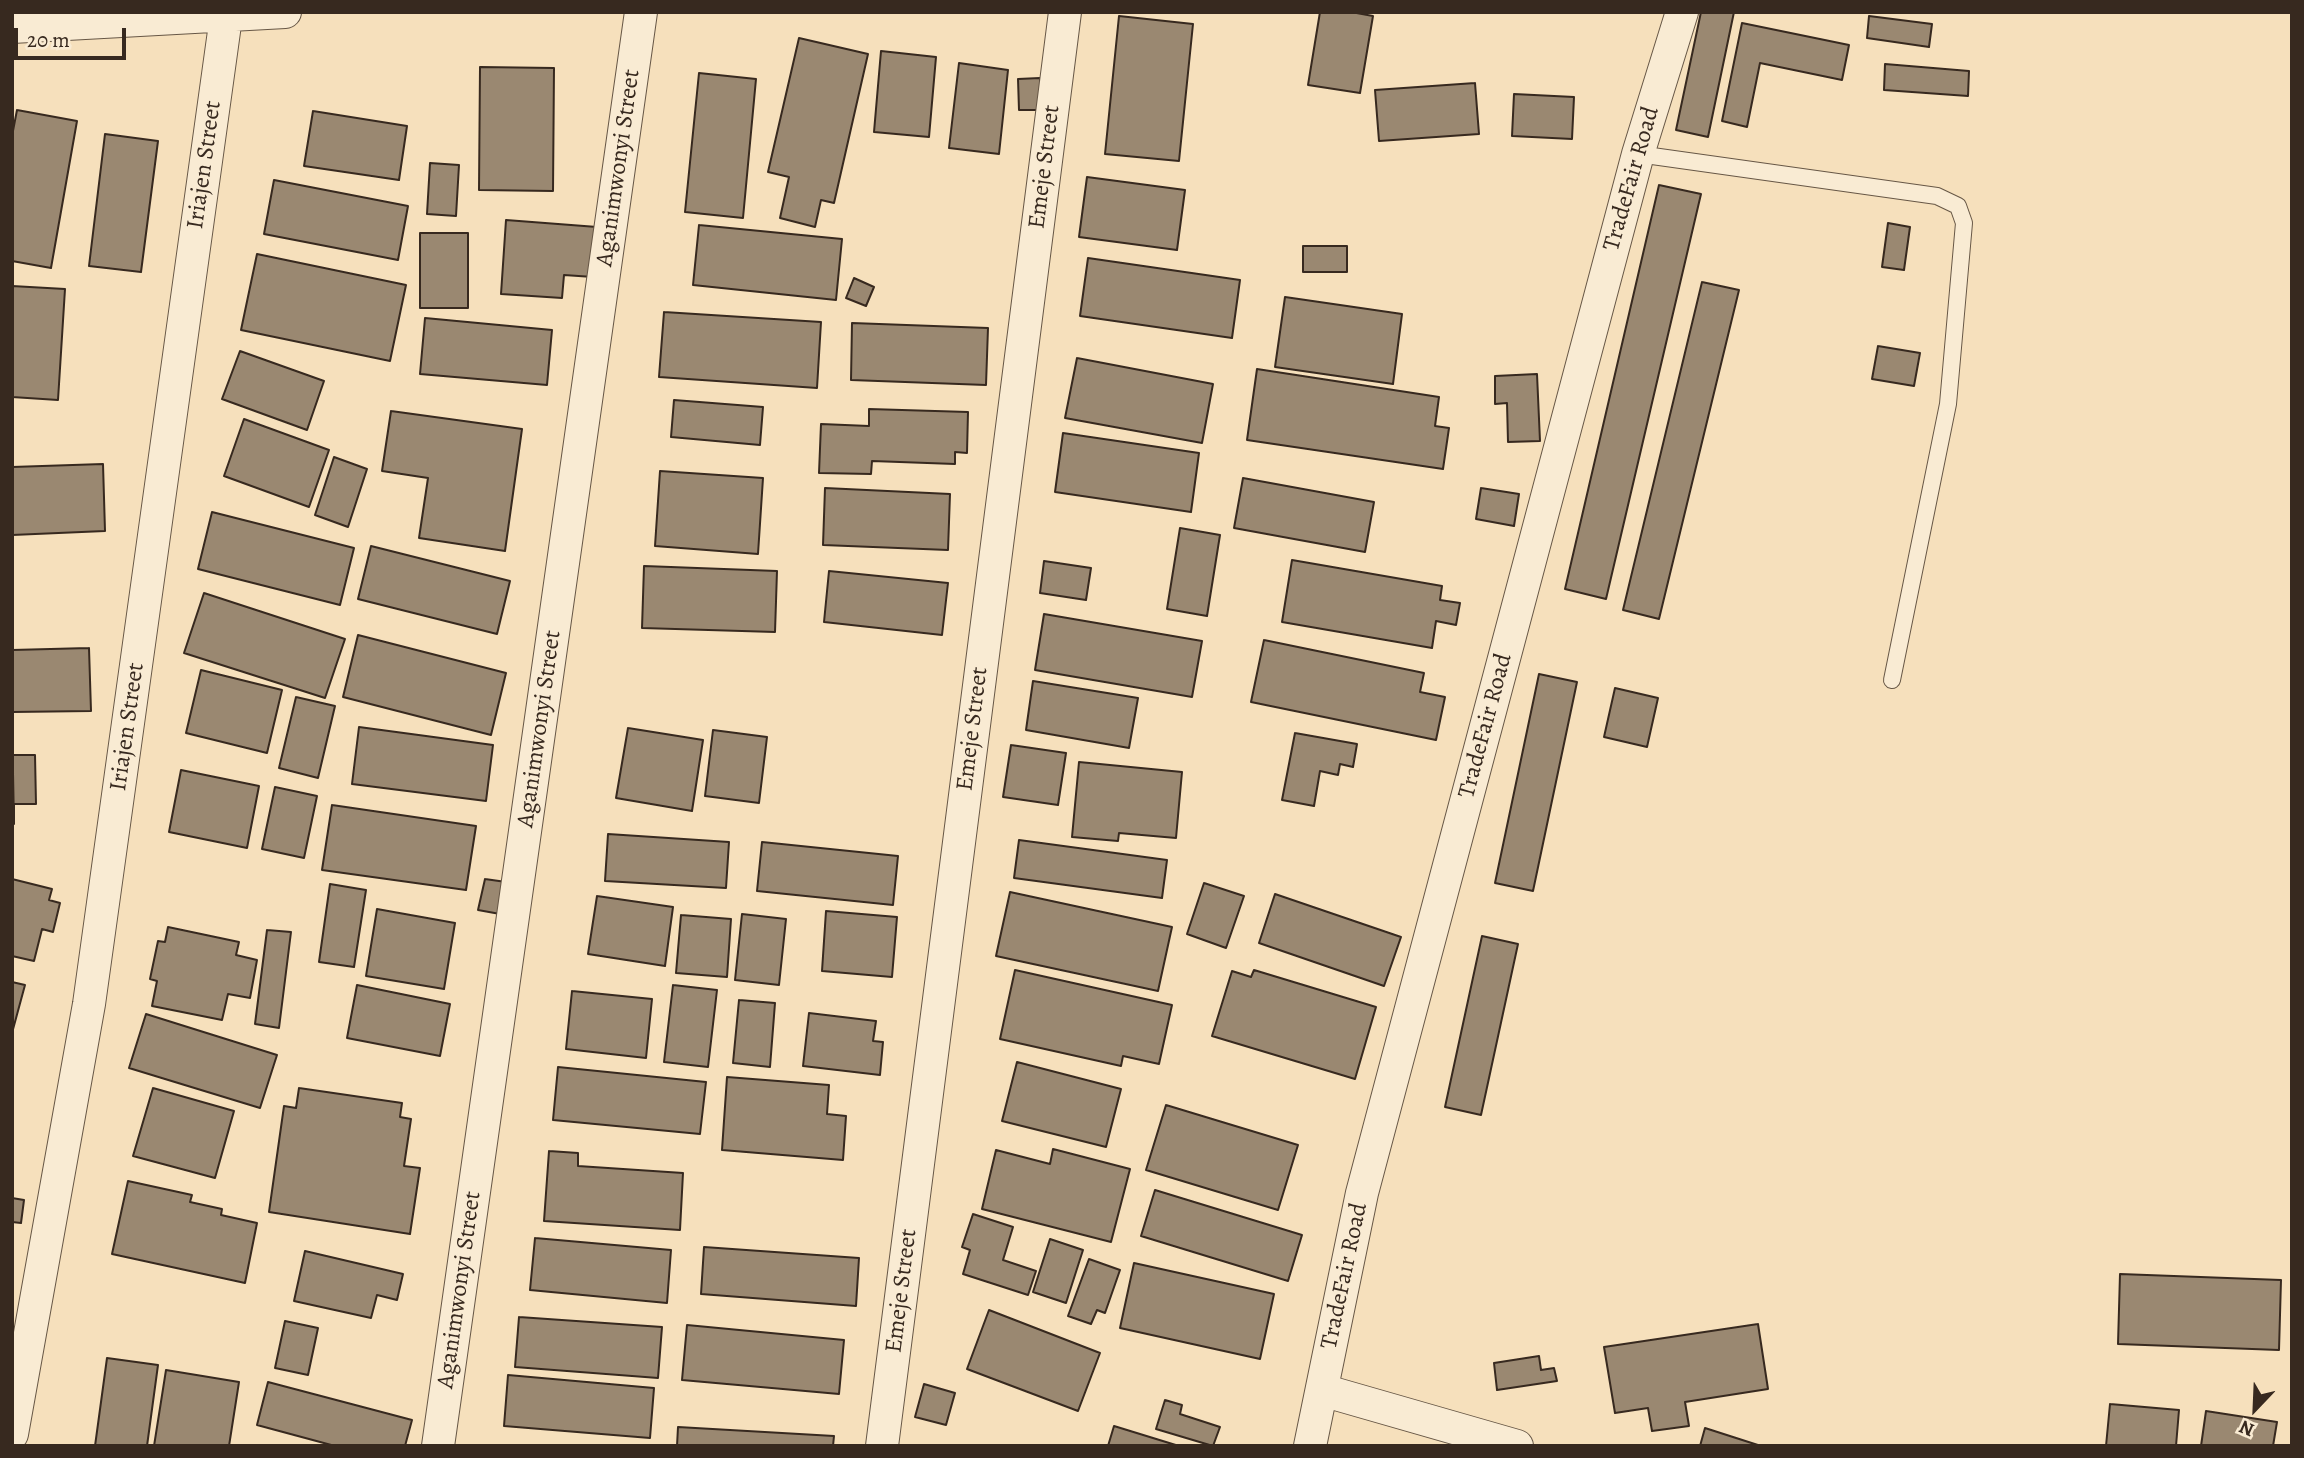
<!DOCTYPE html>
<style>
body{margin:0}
#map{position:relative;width:2304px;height:1458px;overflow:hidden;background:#f6e0bc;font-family:Alegreya,serif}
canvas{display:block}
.frame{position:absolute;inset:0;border:14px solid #37291f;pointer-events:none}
.north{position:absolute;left:2220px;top:1374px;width:70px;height:70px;-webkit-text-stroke:5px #f9ebd3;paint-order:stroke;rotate:203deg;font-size:19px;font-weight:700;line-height:28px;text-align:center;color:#37291f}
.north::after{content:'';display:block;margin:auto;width:24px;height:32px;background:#37291f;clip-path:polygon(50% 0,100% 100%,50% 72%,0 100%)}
.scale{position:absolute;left:14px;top:28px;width:112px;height:32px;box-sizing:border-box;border:4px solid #37291f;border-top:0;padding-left:9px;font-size:21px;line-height:24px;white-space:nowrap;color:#37291f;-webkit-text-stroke:5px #f9ebd3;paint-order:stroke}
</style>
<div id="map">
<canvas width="2304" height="1458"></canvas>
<div class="frame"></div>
<div class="north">N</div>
<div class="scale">20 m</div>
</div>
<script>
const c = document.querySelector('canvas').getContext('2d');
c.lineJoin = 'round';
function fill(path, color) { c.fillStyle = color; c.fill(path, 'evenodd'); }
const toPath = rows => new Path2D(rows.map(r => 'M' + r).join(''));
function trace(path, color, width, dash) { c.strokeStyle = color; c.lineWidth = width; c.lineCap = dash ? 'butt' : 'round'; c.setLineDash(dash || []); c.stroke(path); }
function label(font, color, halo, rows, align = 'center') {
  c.font = font + ' Alegreya,serif'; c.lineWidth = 6; c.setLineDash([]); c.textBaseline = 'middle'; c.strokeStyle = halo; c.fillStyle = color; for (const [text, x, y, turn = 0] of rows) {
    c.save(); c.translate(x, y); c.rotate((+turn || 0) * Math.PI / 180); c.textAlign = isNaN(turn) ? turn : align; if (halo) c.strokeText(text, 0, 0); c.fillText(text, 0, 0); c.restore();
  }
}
const building = toPath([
 [1320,12,1351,12,1373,16,1360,93,1308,85,1320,12],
 [1701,12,1734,12,1708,137,1676,130,1701,12],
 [1119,16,1193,24,1179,161,1105,154,1119,16],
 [1869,16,1932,24,1929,47,1867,38,1869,16],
 [1742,23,1849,45,1842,80,1760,63,1747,127,1722,121,1742,23],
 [799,38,868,54,834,203,821,200,815,227,780,218,789,177,768,172,799,38],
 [881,51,936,57,929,137,874,132,881,51],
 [959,63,1008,70,999,154,949,148,959,63],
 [1885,64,1969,71,1968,96,1884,90,1885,64],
 [480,67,554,68,553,191,479,190,480,67],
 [699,73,756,79,743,218,685,212,699,73],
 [1040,78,1041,110,1019,110,1018,79,1040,78],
 [1475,83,1479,134,1379,141,1375,90,1475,83],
 [1514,94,1574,97,1572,139,1512,136,1514,94],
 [17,110,77,121,51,268,12,261,12,136,17,110],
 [313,111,407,126,399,180,304,166,313,111],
 [105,134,158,141,141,272,89,266,105,134],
 [430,163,459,165,456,216,427,214,430,163],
 [1087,177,1185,190,1177,250,1079,237,1087,177],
 [274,180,408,206,398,260,264,234,274,180],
 [1659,185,1701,194,1606,599,1565,589,1659,185],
 [506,220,597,227,593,277,564,275,562,298,501,294,506,220],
 [1888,223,1910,227,1904,270,1882,267,1888,223],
 [699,225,842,239,836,300,693,285,699,225],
 [420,233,468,233,468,308,420,308,420,233],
 [1303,246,1347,246,1347,272,1303,272,1303,246],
 [257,254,406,285,390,361,241,330,257,254],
 [1088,258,1240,280,1232,338,1080,316,1088,258],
 [854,278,874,287,866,306,846,298,854,278],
 [1702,282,1739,290,1659,619,1623,610,1702,282],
 [12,286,65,289,58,400,12,397,12,286],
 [1285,297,1402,314,1393,384,1275,367,1285,297],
 [664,312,821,322,817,388,659,377,664,312],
 [425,318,552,330,547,385,420,374,425,318],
 [852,323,988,328,986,385,851,380,852,323],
 [1878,346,1920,353,1914,386,1872,379,1878,346],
 [240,351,324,381,307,430,222,399,240,351],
 [1077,358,1213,384,1202,443,1065,418,1077,358],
 [1257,369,1439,397,1435,426,1449,428,1443,469,1247,440,1257,369],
 [1537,374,1540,441,1508,442,1507,403,1495,404,1495,376,1537,374],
 [674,400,763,407,760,445,671,437,674,400],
 [869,409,968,412,967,453,955,452,955,464,872,461,871,474,819,473,821,424,869,426,869,409],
 [391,411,522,429,505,551,419,538,428,478,382,471,391,411],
 [244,419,329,450,309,507,224,476,244,419],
 [1063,433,1199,453,1191,512,1055,492,1063,433],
 [334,457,367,469,348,527,315,515,334,457],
 [103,464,105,531,12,535,12,467,103,464],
 [660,471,763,478,758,554,655,546,660,471],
 [1243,478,1374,502,1365,552,1234,528,1243,478],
 [825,488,950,494,948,550,823,545,825,488],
 [1481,488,1519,494,1514,526,1476,519,1481,488],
 [212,512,354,548,340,605,198,569,212,512],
 [1180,528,1220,535,1207,616,1167,609,1180,528],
 [371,546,510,581,497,634,358,599,371,546],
 [1292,560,1442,586,1440,600,1460,603,1456,625,1436,621,1432,648,1282,622,1292,560],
 [1044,561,1091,568,1086,600,1040,593,1044,561],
 [644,566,777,571,775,632,642,628,644,566],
 [829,571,948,583,942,635,824,622,829,571],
 [204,593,345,639,325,698,184,653,204,593],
 [1044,614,1202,641,1192,697,1035,670,1044,614],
 [358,635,506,673,491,735,343,697,358,635],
 [1264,640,1424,673,1420,692,1445,697,1436,740,1251,702,1264,640],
 [89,648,91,711,12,712,12,650,89,648],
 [201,670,282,690,267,753,186,733,201,670],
 [1539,674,1577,682,1533,891,1495,883,1539,674],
 [1033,681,1138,698,1129,748,1026,730,1033,681],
 [1615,688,1658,698,1647,747,1604,737,1615,688],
 [296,697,335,706,318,778,279,768,296,697],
 [12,721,13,755,35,755,36,804,14,804,14,824,12,721],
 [359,727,493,745,486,801,352,784,359,727],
 [628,728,703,740,692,811,616,798,628,728],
 [713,730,767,737,759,803,705,796,713,730],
 [1295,733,1357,744,1353,767,1340,764,1338,775,1320,771,1314,806,1282,800,1295,733],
 [1011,745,1066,753,1058,805,1003,797,1011,745],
 [1079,762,1182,772,1176,838,1119,833,1118,841,1072,837,1079,762],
 [181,770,259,786,247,848,169,832,181,770],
 [275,787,317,796,304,858,262,849,275,787],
 [332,805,476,826,466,890,322,870,332,805],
 [608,834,729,842,726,888,605,881,608,834],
 [1019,840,1167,860,1162,898,1014,878,1019,840],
 [762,842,898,856,893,905,757,891,762,842],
 [12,879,52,889,49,900,60,903,53,932,42,929,34,961,12,956,12,879],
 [485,879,506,882,500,914,478,910,485,879],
 [1204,883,1244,896,1226,948,1187,934,1204,883],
 [330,884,366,890,354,967,319,962,330,884],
 [1010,892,1172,927,1158,991,996,956,1010,892],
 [1275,894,1401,937,1384,986,1259,943,1275,894],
 [597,896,673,907,665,966,588,954,597,896],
 [377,909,455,923,444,989,366,976,377,909],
 [826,911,897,917,892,977,822,971,826,911],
 [742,914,786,919,779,985,735,980,742,914],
 [681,915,731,919,727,977,676,973,681,915],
 [168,927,239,942,236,955,257,960,250,998,228,994,222,1020,152,1006,157,981,150,979,158,941,165,942,168,927],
 [267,930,291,932,279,1028,255,1024,267,930],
 [1482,936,1518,944,1481,1115,1445,1107,1482,936],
 [1015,970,1172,1005,1159,1064,1123,1056,1121,1066,1000,1039,1015,970],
 [1254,970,1376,1007,1355,1079,1212,1036,1232,971,1251,977,1254,970],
 [12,982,25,985,12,1033,12,982],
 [357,985,450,1004,440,1056,347,1038,357,985],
 [673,985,717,990,708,1067,664,1062,673,985],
 [572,991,652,999,646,1058,566,1049,572,991],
 [739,1000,775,1003,770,1067,733,1063,739,1000],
 [809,1013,876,1021,873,1041,883,1042,880,1075,803,1066,809,1013],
 [146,1014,277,1055,260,1108,129,1068,146,1014],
 [1017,1062,1121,1089,1106,1147,1002,1121,1017,1062],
 [558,1067,706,1082,700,1134,553,1120,558,1067],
 [727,1077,829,1085,827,1114,846,1116,843,1160,722,1150,727,1077],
 [153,1088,234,1111,215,1178,133,1156,153,1088],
 [299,1088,402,1103,400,1117,411,1119,404,1166,420,1168,410,1234,269,1212,284,1106,296,1108,299,1088],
 [1166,1105,1298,1145,1278,1210,1146,1170,1166,1105],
 [1053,1149,1130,1169,1111,1242,982,1209,996,1150,1050,1164,1053,1149],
 [549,1151,578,1153,578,1166,683,1173,680,1230,544,1221,549,1151],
 [128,1181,192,1195,190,1202,222,1209,221,1215,257,1223,245,1283,112,1254,128,1181],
 [1155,1190,1302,1235,1288,1281,1141,1236,1155,1190],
 [12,1198,24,1200,21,1223,12,1222,12,1198],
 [973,1214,1013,1227,1003,1260,1036,1271,1028,1295,963,1274,970,1250,962,1247,973,1214],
 [535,1238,671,1250,667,1303,530,1290,535,1238],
 [1050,1239,1083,1250,1066,1303,1033,1292,1050,1239],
 [704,1247,859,1258,856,1306,701,1294,704,1247],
 [305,1251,403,1274,397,1300,377,1295,371,1318,294,1301,305,1251],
 [1089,1259,1120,1270,1105,1313,1097,1310,1091,1324,1068,1316,1089,1259],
 [1134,1263,1274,1294,1260,1359,1120,1328,1134,1263],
 [2120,1274,2281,1280,2279,1350,2118,1344,2120,1274],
 [989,1310,1100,1353,1078,1411,967,1369,989,1310],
 [519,1317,662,1327,658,1378,515,1367,519,1317],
 [285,1321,318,1328,308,1375,275,1368,285,1321],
 [1758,1324,1768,1389,1685,1402,1689,1426,1652,1431,1648,1408,1615,1413,1604,1347,1758,1324],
 [687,1325,844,1340,839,1394,682,1380,687,1325],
 [1539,1356,1541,1370,1554,1368,1557,1381,1497,1390,1494,1363,1539,1356],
 [107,1358,158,1365,147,1446,95,1446,107,1358],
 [166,1370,239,1382,229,1446,154,1446,166,1370],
 [508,1375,654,1388,650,1438,504,1426,508,1375],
 [268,1382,412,1420,405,1446,335,1446,257,1425,268,1382],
 [924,1384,955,1393,946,1425,915,1417,924,1384],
 [1165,1400,1182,1405,1180,1414,1220,1427,1213,1446,1156,1429,1165,1400],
 [2110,1404,2179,1410,2176,1446,2106,1446,2110,1404],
 [2206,1411,2277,1422,2273,1446,2201,1446,2206,1411],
 [1114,1426,1179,1446,1108,1446,1114,1426],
 [678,1427,834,1436,833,1446,677,1446,678,1427],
 [1705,1428,1761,1446,1700,1446,1705,1428]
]);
fill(building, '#9a8871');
trace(building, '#37291f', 2);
const lane = toPath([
 [1638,154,1937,196,1958,206,1964,223,1948,404,1892,680]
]);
const street = toPath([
 [12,27,285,12],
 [1322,1390,1517,1446],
 [12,1434,89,1004,226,17],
 [438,1446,641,12],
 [882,1446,1065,12],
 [1310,1446,1362,1193,1638,154,1682,12]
]);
trace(lane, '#675746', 18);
trace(street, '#675746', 34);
trace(lane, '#f9ebd3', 16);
trace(street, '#f9ebd3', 32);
label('24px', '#37291f', '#f9ebd3', [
 ["Iriajen Street",205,165,-82],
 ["Emeje Street",1045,167,-83],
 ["Aganimwonyi Street",619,168,-82],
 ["TradeFair Road",1632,179,-74],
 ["TradeFair Road",1486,726,-75],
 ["Iriajen Street",128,727,-82],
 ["Aganimwonyi Street",540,729,-82],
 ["Emeje Street",973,729,-83],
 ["TradeFair Road",1345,1276,-78],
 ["Aganimwonyi Street",460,1290,-82],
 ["Emeje Street",902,1291,-83]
]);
</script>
